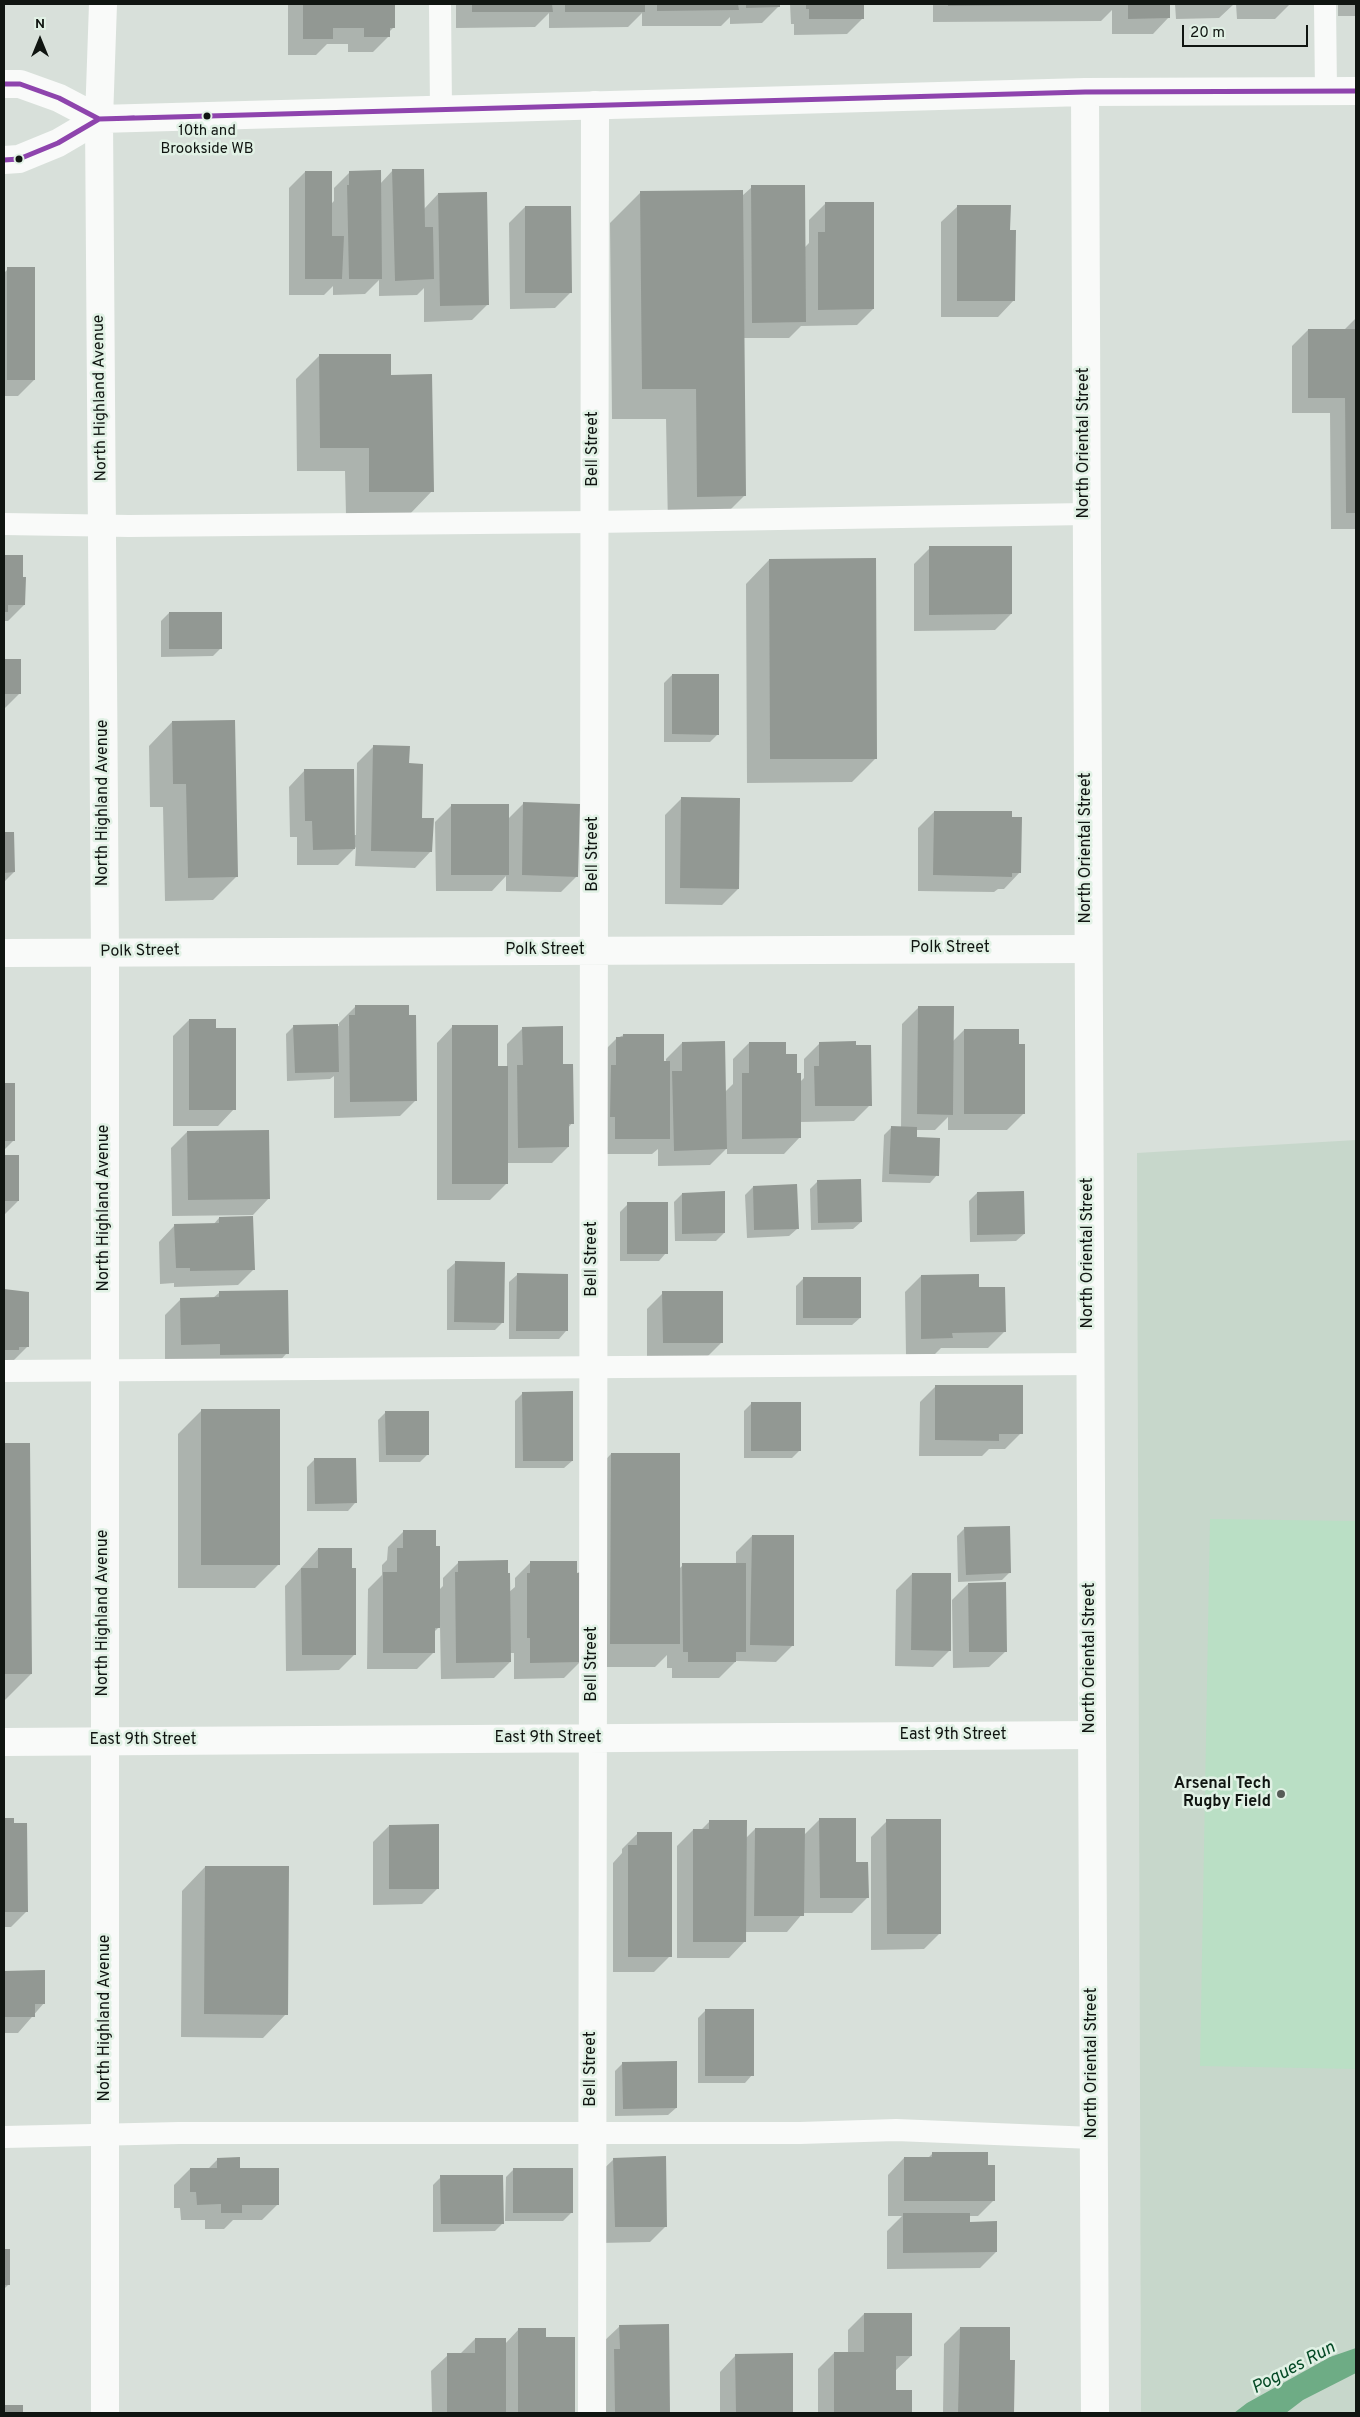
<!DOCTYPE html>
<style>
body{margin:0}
#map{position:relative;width:1360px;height:2417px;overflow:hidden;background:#d8e0da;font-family:Overpass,sans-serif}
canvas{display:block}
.frame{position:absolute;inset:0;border:5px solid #101511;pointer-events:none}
.north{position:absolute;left:15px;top:15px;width:50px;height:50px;-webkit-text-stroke:4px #e1f1e5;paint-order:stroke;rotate:0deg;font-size:14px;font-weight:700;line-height:20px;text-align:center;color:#101511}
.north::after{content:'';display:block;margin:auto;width:18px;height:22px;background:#101511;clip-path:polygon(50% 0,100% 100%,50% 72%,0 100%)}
.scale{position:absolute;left:1182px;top:25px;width:126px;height:22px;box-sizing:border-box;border:2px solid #101511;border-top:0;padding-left:6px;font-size:15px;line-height:18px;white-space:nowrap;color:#101511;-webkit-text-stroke:4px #e1f1e5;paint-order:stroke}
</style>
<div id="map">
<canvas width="1360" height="2417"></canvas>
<div class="frame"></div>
<div class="north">N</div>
<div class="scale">20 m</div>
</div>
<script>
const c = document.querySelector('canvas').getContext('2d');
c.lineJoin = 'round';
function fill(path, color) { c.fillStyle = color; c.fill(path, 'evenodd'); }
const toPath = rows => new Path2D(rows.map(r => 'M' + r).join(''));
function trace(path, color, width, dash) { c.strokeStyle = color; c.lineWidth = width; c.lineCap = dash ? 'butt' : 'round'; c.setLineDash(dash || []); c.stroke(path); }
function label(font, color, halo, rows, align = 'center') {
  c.font = font + ' Overpass,sans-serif'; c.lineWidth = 5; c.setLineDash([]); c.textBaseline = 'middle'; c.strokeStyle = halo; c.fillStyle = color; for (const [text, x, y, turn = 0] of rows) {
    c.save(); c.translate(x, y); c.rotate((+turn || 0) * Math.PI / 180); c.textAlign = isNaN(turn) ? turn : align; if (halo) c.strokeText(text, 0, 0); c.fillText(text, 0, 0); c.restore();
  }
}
fill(toPath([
 [1356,1140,1356,2413,1141,2413,1137,1153]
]), '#c7d7cb');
fill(toPath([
 [1210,1519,1356,1521,1356,2069,1200,2066]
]), '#badfc5');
fill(toPath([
 [1356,2348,1356,2373,1303,2400,1286,2413,1234,2413,1247,2403,1330,2357]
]), '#6eac85');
fill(toPath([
 [288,4,393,4,393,28,389,32,389,36,373,52,348,52,348,44,327,44,316,55,288,55],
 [456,4,778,4,778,7,762,23,730,24,730,17,721,26,642,26,642,13,628,27,549,28,549,13,535,27,456,28],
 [790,4,863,4,863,18,847,34,794,35,794,24,791,24],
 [933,4,1169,4,1169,17,1153,34,1112,34,1112,10,1101,21,933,22],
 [1175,4,1234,4,1219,18,1176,19],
 [1236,4,1290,4,1275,19,1237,19],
 [1338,4,1356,4,1356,16,1338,16],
 [393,170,424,209,438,194,488,304,472,320,424,322,424,288,417,295,379,296,379,280,365,294,333,295,333,286,324,295,289,295,289,188,305,172,331,204,334,201,334,188,350,172,380,184],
 [752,187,804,248,809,243,809,220,826,203,873,309,857,325,801,326,789,338,743,338,745,495,714,526,668,527,666,419,612,419,610,223,641,192,742,196],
 [958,206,1009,231,1014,300,998,317,941,317,941,222],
 [525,207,571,292,555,308,510,309,509,223],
 [8,269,34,380,18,396,4,396,4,273],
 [1356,318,1356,529,1331,529,1330,413,1292,413,1292,346,1308,330,1344,330],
 [319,356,432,491,409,515,346,515,345,471,297,471,296,379],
 [930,548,1011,614,995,630,914,631,914,564],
 [4,556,22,557,24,605,8,621,4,621],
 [769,560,876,758,852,782,747,783,746,584],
 [169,613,221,648,213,656,161,657,161,621],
 [20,660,20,693,4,709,4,661],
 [672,675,718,734,710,742,664,742,664,683],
 [172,722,236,877,213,900,165,901,163,807,150,807,149,746],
 [373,747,408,764,421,820,431,851,415,868,355,866,356,847,338,865,297,865,297,837,290,837,289,787,305,770,354,835,356,835,357,763],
 [681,799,738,889,722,905,665,904,665,815],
 [524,803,577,876,561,892,506,891,506,876,492,891,436,891,435,822,451,806,508,819],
 [934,812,1020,872,1004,889,998,889,994,892,918,891,918,828],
 [4,833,13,833,14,872,4,882],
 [355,1007,416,1100,400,1116,334,1118,334,1076,330,1079,287,1081,286,1034,294,1026,339,1026,339,1023],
 [919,1007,953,1041,964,1030,1023,1114,1007,1130,948,1130,948,1117,935,1130,916,1130,916,1138,937,1175,930,1183,882,1182,884,1135,892,1127,901,1128,902,1024],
 [189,1020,215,1029,234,1109,218,1126,173,1126,173,1036],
 [453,1026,497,1067,507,1067,507,1044,523,1028,562,1065,572,1123,568,1128,568,1147,552,1163,506,1163,506,1184,490,1200,437,1200,437,1043],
 [624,1035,663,1062,666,1062,666,1059,682,1043,725,1092,733,1084,733,1059,749,1043,784,1055,800,1082,804,1078,804,1059,820,1043,870,1105,854,1121,800,1122,800,1137,784,1154,727,1154,727,1148,710,1165,658,1166,658,1149,652,1154,600,1154,601,1054,617,1038],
 [4,1085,14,1085,14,1140,4,1150],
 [187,1132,269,1198,253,1215,172,1216,171,1148],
 [4,1156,17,1156,18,1201,4,1215],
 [818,1181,861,1222,853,1229,811,1230,810,1189],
 [753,1187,797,1229,789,1236,747,1238,745,1195],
 [977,1193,1024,1234,1016,1241,970,1242,969,1201],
 [682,1194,724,1233,716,1241,675,1241,674,1202],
 [628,1204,666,1253,659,1261,620,1261,620,1212],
 [219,1218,254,1269,238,1285,174,1287,174,1283,160,1284,159,1242,175,1225,213,1225],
 [455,1263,503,1322,495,1330,447,1330,447,1270],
 [517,1275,566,1331,559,1339,509,1339,509,1282],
 [921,1276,977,1288,1004,1332,988,1348,941,1348,935,1354,906,1355,905,1292],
 [804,1278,860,1318,852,1325,796,1325,796,1286],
 [4,1291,17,1291,28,1346,12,1362,4,1364],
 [220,1292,287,1353,271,1370,165,1360,165,1315,181,1299,213,1298],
 [663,1293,722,1342,706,1358,647,1359,647,1309],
 [936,1386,1021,1433,1005,1449,989,1449,982,1456,919,1456,920,1402],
 [523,1393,572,1461,564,1468,515,1468,515,1401],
 [752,1403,800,1450,792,1458,744,1458,744,1411],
 [202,1410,279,1564,255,1588,178,1588,178,1434],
 [386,1412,428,1454,420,1462,379,1462,378,1420],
 [4,1444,28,1444,31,1674,4,1701],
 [611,1454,679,1569,683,1565,736,1565,736,1552,752,1536,792,1646,776,1662,736,1661,719,1678,672,1678,672,1668,667,1668,667,1655,655,1667,587,1667,588,1478],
 [315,1459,355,1503,348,1511,307,1511,307,1467],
 [965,1528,1010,1572,1002,1580,958,1582,957,1536],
 [404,1531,439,1590,443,1586,443,1578,459,1562,509,1592,515,1587,515,1578,531,1562,580,1662,564,1678,514,1679,514,1653,510,1653,510,1662,494,1678,441,1679,440,1626,433,1633,433,1653,417,1669,367,1669,368,1589,382,1575,382,1565,387,1560,388,1547],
 [318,1549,351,1570,355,1654,339,1670,286,1671,285,1586],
 [912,1574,949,1651,933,1667,895,1666,896,1590],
 [968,1584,1006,1651,989,1667,953,1668,952,1600],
 [4,1819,13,1819,27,1911,11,1927,4,1927],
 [820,1819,855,1863,868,1897,852,1913,803,1913,787,1932,745,1932,745,1941,729,1958,677,1958,677,1846,693,1830,701,1830,710,1821,745,1839,755,1829,803,1836],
 [887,1821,940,1933,924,1949,871,1950,871,1837],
 [389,1826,438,1888,422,1904,373,1905,373,1842],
 [638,1833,670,1956,654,1972,613,1972,613,1863,622,1853,622,1849],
 [205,1867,286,2014,263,2038,181,2037,182,1891],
 [44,1971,44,2003,18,2033,4,2033,4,1972],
 [706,2010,752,2075,745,2083,698,2083,698,2018],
 [623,2063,676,2108,668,2115,615,2116,615,2071],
 [933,2153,987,2166,994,2200,978,2216,969,2216,969,2223,996,2252,980,2268,887,2269,887,2231,902,2216,888,2216,888,2175,904,2158,928,2158],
 [218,2159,239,2169,278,2204,262,2220,233,2220,224,2229,205,2229,205,2220,181,2220,180,2208,174,2208,174,2185,190,2169,208,2169],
 [614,2159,666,2226,650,2242,599,2243,597,2175],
 [514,2169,571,2213,563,2221,505,2221,506,2177],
 [441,2177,503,2223,495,2231,433,2232,433,2185],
 [4,2250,9,2250,8,2285,4,2289],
 [864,2314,911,2356,895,2371,895,2391,910,2391,910,2413,818,2413,818,2369,834,2353,848,2353,848,2330],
 [668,2325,669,2413,599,2413,603,2342,620,2326],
 [960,2328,1008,2361,1014,2361,1013,2413,943,2413,944,2344],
 [519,2329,545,2338,573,2338,573,2413,432,2413,431,2371,448,2355,460,2354,475,2339,505,2344],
 [736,2355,791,2355,792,2413,720,2413,720,2372]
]), '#0003');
fill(toPath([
 [303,4,395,4,395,28,390,28,390,37,364,37,364,28,333,28,333,39,303,39],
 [472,4,552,4,553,12,472,12],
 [565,4,645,4,645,12,565,12],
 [657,4,738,4,739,10,657,11],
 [746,4,780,4,780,7,746,8],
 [806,4,864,4,864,19,809,19,809,9,806,9],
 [948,4,1057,4,1057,5,948,6],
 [1128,4,1170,4,1170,18,1128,19],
 [392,169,424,169,425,227,433,227,434,279,395,281],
 [381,170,382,279,349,279,347,185,349,185,349,171],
 [305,171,332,171,332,236,344,236,342,279,305,279],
 [751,185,805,185,806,322,752,323],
 [743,190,746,496,697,497,696,389,642,389,640,191],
 [487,192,489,305,440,306,438,193],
 [825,202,874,202,874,309,818,310,818,232,825,232],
 [957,205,1011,205,1010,230,1016,230,1015,301,957,301],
 [525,206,571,206,572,293,525,293],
 [7,267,35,267,35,380,7,380],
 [1308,329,1356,329,1356,513,1346,513,1345,398,1308,398],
 [319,354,391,354,391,375,432,374,434,492,369,492,369,448,320,448],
 [929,546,1012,546,1012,614,929,615],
 [4,555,23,555,23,577,26,577,25,605,8,605,8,612,4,612],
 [876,558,877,759,770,759,769,559],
 [169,612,222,612,222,649,169,649],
 [4,659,21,659,21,694,4,694],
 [672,674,719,674,719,735,672,734],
 [235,720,238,877,188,878,186,784,173,784,172,721],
 [373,745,410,746,409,763,423,764,422,818,434,818,432,852,371,851],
 [304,769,354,769,355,849,313,850,312,821,305,821],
 [681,797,740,798,739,889,680,888],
 [523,802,580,804,578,877,522,875],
 [451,804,509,804,509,875,451,875],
 [934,811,1012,811,1012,817,1022,817,1021,873,1012,873,1012,877,933,875],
 [4,832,14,832,15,872,4,873],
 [355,1005,409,1005,409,1015,416,1015,417,1101,350,1102,349,1015,355,1015],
 [918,1006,954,1006,953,1115,917,1114],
 [189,1019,216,1019,216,1028,236,1028,236,1110,189,1110],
 [338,1024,339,1072,295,1073,293,1025],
 [452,1025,498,1025,498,1066,508,1066,508,1184,452,1184],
 [563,1026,563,1064,573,1064,574,1124,569,1124,569,1147,518,1148,517,1065,523,1065,522,1027],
 [964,1029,1019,1029,1019,1044,1025,1044,1025,1114,964,1114],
 [623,1034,664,1034,664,1061,670,1061,670,1139,615,1139,615,1117,610,1117,611,1065,616,1065,616,1037,623,1037],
 [725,1041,727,1149,674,1151,672,1071,682,1071,682,1042],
 [856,1041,856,1045,871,1045,872,1106,815,1106,814,1066,819,1066,819,1042],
 [749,1042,786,1042,786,1054,797,1054,797,1073,801,1073,801,1138,742,1139,742,1073,749,1073],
 [4,1083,15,1083,15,1141,4,1141],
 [891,1126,917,1127,917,1137,940,1138,939,1176,889,1174],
 [269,1130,270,1199,188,1200,187,1131],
 [4,1155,19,1155,19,1201,4,1201],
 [861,1179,862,1222,818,1223,817,1180],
 [797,1184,799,1229,754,1230,753,1186],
 [725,1191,725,1233,682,1234,682,1193],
 [1024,1191,1025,1234,977,1235,977,1192],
 [627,1202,668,1202,668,1254,627,1254],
 [253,1216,255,1270,190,1271,190,1268,176,1268,174,1224,219,1223,219,1217],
 [455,1261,505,1262,504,1323,454,1322],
 [517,1273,568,1274,568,1331,516,1331],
 [979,1274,979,1287,1005,1287,1006,1332,952,1333,953,1338,921,1339,921,1275],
 [803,1277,861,1277,861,1318,803,1318],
 [4,1289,29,1292,29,1347,19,1347,19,1350,4,1350],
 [288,1290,289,1354,220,1355,220,1344,181,1345,180,1298,219,1297,219,1291],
 [662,1291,723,1291,723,1343,663,1343],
 [935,1385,1023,1385,1023,1434,999,1434,999,1441,935,1440],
 [573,1391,573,1461,523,1461,522,1392],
 [751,1402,801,1402,801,1451,751,1451],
 [201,1409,280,1409,280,1565,201,1565],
 [385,1411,429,1411,429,1455,386,1455],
 [4,1443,30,1443,32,1674,4,1674],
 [611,1453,680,1453,680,1644,610,1644],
 [314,1458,356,1458,357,1503,315,1504],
 [1010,1526,1011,1573,966,1575,964,1527],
 [403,1530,436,1530,436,1546,440,1546,440,1628,435,1628,435,1653,383,1653,383,1572,397,1572,397,1548,403,1548],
 [752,1535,794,1535,794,1646,750,1645],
 [318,1548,352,1548,352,1568,356,1568,356,1655,302,1655,301,1568,318,1568],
 [508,1560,508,1573,510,1573,511,1662,456,1663,455,1572,458,1572,458,1561],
 [530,1561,577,1561,577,1573,581,1572,581,1662,530,1663,530,1638,527,1638,527,1573,530,1573],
 [682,1563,746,1563,746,1652,736,1652,736,1662,688,1662,688,1652,683,1652],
 [912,1573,951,1573,951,1651,911,1650],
 [1006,1582,1007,1652,969,1652,968,1583],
 [4,1818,14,1818,14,1823,27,1823,28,1912,4,1912],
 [819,1818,856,1818,856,1862,868,1862,869,1898,820,1898],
 [886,1819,941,1819,941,1934,887,1934],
 [709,1820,747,1820,746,1942,693,1942,693,1829,709,1829],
 [439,1824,439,1889,389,1889,389,1825],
 [755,1828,805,1828,804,1916,754,1916],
 [637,1832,672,1832,672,1957,628,1957,628,1845,637,1845],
 [205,1866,289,1866,288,2015,204,2014],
 [45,1970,45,2004,35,2004,35,2017,4,2017,4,1971],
 [705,2009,754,2009,754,2076,705,2076],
 [677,2061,677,2108,623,2109,622,2062],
 [932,2152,988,2152,988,2165,995,2165,995,2201,904,2201,904,2157,932,2157],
 [666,2156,667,2227,615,2227,613,2158],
 [240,2157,240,2168,279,2168,279,2205,242,2205,242,2213,221,2213,221,2204,197,2205,196,2192,190,2192,190,2168,217,2168,217,2158],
 [513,2168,573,2168,573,2213,513,2213],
 [440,2175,503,2175,504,2224,441,2224],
 [903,2213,970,2213,970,2222,997,2221,997,2252,903,2253],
 [4,2249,10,2249,10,2285,4,2285],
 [864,2313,912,2313,912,2356,896,2356,896,2390,912,2390,912,2413,834,2413,834,2352,864,2352],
 [669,2324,670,2413,615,2413,614,2349,620,2349,619,2325],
 [960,2327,1010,2327,1010,2360,1015,2360,1014,2413,958,2413],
 [518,2328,546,2328,546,2337,575,2337,575,2413,518,2413],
 [475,2338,506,2338,506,2413,447,2413,447,2353,475,2353],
 [793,2353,793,2413,736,2413,735,2354],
 [4,2405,23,2405,23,2413,4,2413]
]), '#929893');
trace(toPath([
 [440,4,441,109],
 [1325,4,1326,91],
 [4,524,129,526,594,522,1086,514],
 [4,1371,1090,1364],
 [4,2137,179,2133,800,2133,896,2130,1093,2138]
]), '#f9faf9', 22);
trace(toPath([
 [4,953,1087,949],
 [4,1742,1092,1735],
 [592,2413,595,105]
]), '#f9faf9', 28);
trace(toPath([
 [103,4,99,119,105,953,105,2413],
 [4,84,20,84,59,98,99,119],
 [1085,92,1095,2413],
 [4,160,19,159,58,143,99,119,1085,92,1356,91]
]), '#f9faf9', 28);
trace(toPath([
 [4,84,20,84,59,98,99,119,134,118],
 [4,160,19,159,58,143,99,119,1085,92,1356,91]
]), '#8e44ad', 5);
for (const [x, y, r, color] of [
 [207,116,4.5,"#101511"],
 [19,159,4.5,"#101511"],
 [1281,1794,5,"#565c57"]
]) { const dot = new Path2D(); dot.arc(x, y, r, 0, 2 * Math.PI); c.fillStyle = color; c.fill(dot); trace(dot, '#e1f1e5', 2); }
label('15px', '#101511', '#e1f1e5', [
 ["10th and",207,132],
 ["Brookside WB",207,150]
]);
label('16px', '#101511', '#e1f1e5', [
 ["North Highland Avenue",101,398,-91],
 ["North Oriental Street",1085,443,-90],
 ["Bell Street",594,449,-90],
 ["North Highland Avenue",104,803,-90],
 ["North Oriental Street",1087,848,-90],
 ["Bell Street",594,854,-90],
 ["Polk Street",950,949],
 ["Polk Street",545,951],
 ["Polk Street",140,952,-1],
 ["North Highland Avenue",105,1208,-90],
 ["North Oriental Street",1089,1253,-90],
 ["Bell Street",593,1259,-90],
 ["North Highland Avenue",104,1613,-90],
 ["North Oriental Street",1091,1658,-90],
 ["Bell Street",593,1664,-90],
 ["East 9th Street",953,1736],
 ["East 9th Street",548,1739],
 ["East 9th Street",143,1741],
 ["North Highland Avenue",106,2018,-90],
 ["North Oriental Street",1093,2063,-90],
 ["Bell Street",592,2069,-90]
]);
label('bold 16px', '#101511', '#e1f1e5', [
 ["Arsenal Tech",1271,1785],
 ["Rugby Field",1271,1803]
], 'right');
label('italic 18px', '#054a26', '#e1f1e5', [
 ["Pogues Run",1294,2369,-28]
]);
</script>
